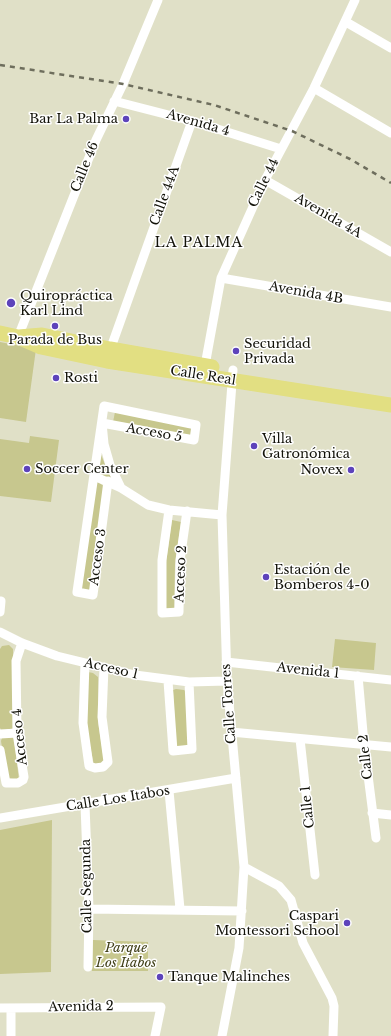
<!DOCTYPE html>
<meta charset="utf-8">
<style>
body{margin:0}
canvas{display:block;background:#e0e0c7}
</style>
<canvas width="391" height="1036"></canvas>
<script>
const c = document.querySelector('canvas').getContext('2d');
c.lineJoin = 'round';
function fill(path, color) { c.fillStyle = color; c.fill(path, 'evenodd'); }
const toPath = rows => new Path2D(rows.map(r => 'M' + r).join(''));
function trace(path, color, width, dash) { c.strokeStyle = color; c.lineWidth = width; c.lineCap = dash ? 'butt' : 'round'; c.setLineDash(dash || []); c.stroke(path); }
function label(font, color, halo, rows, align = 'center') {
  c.font = font + ' "Libre Baskerville",serif'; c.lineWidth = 3; c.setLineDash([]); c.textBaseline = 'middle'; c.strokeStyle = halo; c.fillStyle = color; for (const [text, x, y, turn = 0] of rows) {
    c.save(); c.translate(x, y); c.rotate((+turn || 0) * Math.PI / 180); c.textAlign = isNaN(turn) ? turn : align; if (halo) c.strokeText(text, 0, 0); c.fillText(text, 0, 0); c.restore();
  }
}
fill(toPath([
 [0,342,36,349,26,422,0,418],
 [115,412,192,426,191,437,113,422],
 [30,436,59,440,51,502,0,496,0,439,29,443],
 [100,452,106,467,114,481,97,473],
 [96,481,104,486,90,591,81,589],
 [172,520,181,522,175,565,174,609,165,609,166,563],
 [335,639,376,643,374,670,332,667],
 [9,645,13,649,13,728,2,731,0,728,0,649,2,646],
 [88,672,93,673,98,677,98,722,104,760,103,763,94,765,85,722],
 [176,689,184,690,187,692,188,748,176,746,173,690],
 [12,737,14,739,19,780,7,778,1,741,2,738],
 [52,820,51,972,0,974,0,830],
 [93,940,148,942,148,971,92,971]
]), '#c7c78e');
trace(toPath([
 [346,22,391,48],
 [314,88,391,133],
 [114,101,192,121,281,149],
 [265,180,391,252],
 [221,278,391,307],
 [18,337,96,140,123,84,158,0],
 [109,353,192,121],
 [204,371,221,278,265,180,314,88,355,0],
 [94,476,121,488,148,505,169,510,222,515],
 [108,481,93,595,77,592,104,406,196,425,194,440,102,423,104,444,110,465,121,488],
 [169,510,162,560,162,613,179,612,180,560,187,511],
 [0,612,1,601],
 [0,632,22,643,57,656,135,675,189,682,227,681],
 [226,662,391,680],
 [85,663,83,723,89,766,95,768,103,767,108,762,102,717,104,667],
 [358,676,364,744,376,838],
 [168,681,173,751,192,749,189,682],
 [231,732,391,747],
 [0,734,17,733],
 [300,739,315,875],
 [0,750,6,783,18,783,23,780,24,777,17,733,16,661,22,643],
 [169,791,180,909],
 [85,805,89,909,88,967],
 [372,813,391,815],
 [0,818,236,778],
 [244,867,279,886,291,900,303,943,332,998,334,1006,333,1036],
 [89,909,242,911],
 [0,1008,161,1007,155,1036],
 [11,1036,11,1008],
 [222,1036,239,948,244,867,227,681,222,515,233,370]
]), '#fff', 9);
trace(toPath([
 [0,333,18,337,41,347,107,361,391,405],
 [19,337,42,335,110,349,212,367]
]), '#e2df82', 15);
trace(toPath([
 [0,65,123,84,214,105,292,131,350,159,391,183]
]), '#6e6e5d', 2.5, [5, 5]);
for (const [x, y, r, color] of [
 [126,119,4,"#5d43bb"],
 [11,303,5,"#5d43bb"],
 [55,326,4,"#5d43bb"],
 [236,351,4,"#5d43bb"],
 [56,378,4,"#5d43bb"],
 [254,446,4,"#5d43bb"],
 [27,469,4,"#5d43bb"],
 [351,470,4,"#5d43bb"],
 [266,577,4,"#5d43bb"],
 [347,923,4,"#5d43bb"],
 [160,977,4,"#5d43bb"]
]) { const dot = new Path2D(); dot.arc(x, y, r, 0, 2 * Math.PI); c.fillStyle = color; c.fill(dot); trace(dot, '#fff', 1.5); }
label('13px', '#121209', '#fff', [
 ["Bar La Palma",118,119,"right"],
 ["Quiropráctica",20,296],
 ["Karl Lind",20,311],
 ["Parada de Bus",55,340,"center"],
 ["Securidad",244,344],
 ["Privada",244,359],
 ["Rosti",64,378],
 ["Villa",262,439],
 ["Gatronómica",262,454],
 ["Soccer Center",35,469],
 ["Novex",343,470,"right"],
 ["Estación de",274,570],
 ["Bomberos 4-0",274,585],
 ["Caspari",339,916,"right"],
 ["Montessori School",339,931,"right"],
 ["Tanque Malinches",168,977]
], 'left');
label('13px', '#121209', '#fff', [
 ["Avenida 4",198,123,16],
 ["Calle 46",85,167,-68],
 ["Calle 44",264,183,-64],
 ["Calle 44A",165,196,-70],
 ["Avenida 4A",328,216,30],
 ["Avenida 4B",306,293,10],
 ["Calle Real",203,376,9],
 ["Acceso 5",154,433,10],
 ["Acceso 3",98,557,-82],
 ["Acceso 2",181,574,-87],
 ["Acceso 1",111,669,13],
 ["Avenida 1",308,671,6],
 ["Calle Torres",229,704,-94],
 ["Acceso 4",20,737,-96],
 ["Calle 2",366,757,-96],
 ["Calle Los Itabos",118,799,-9],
 ["Calle 1",308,807,-96],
 ["Calle Segunda",87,886,-91],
 ["Avenida 2",81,1007,-1]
]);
label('italic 13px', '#414019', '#fff', [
 ["Parque",126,948],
 ["Los Itabos",126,963]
]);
c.letterSpacing = '1px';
label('14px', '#121209', '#fff', [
 ["LA PALMA",199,243]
]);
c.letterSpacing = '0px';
</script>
